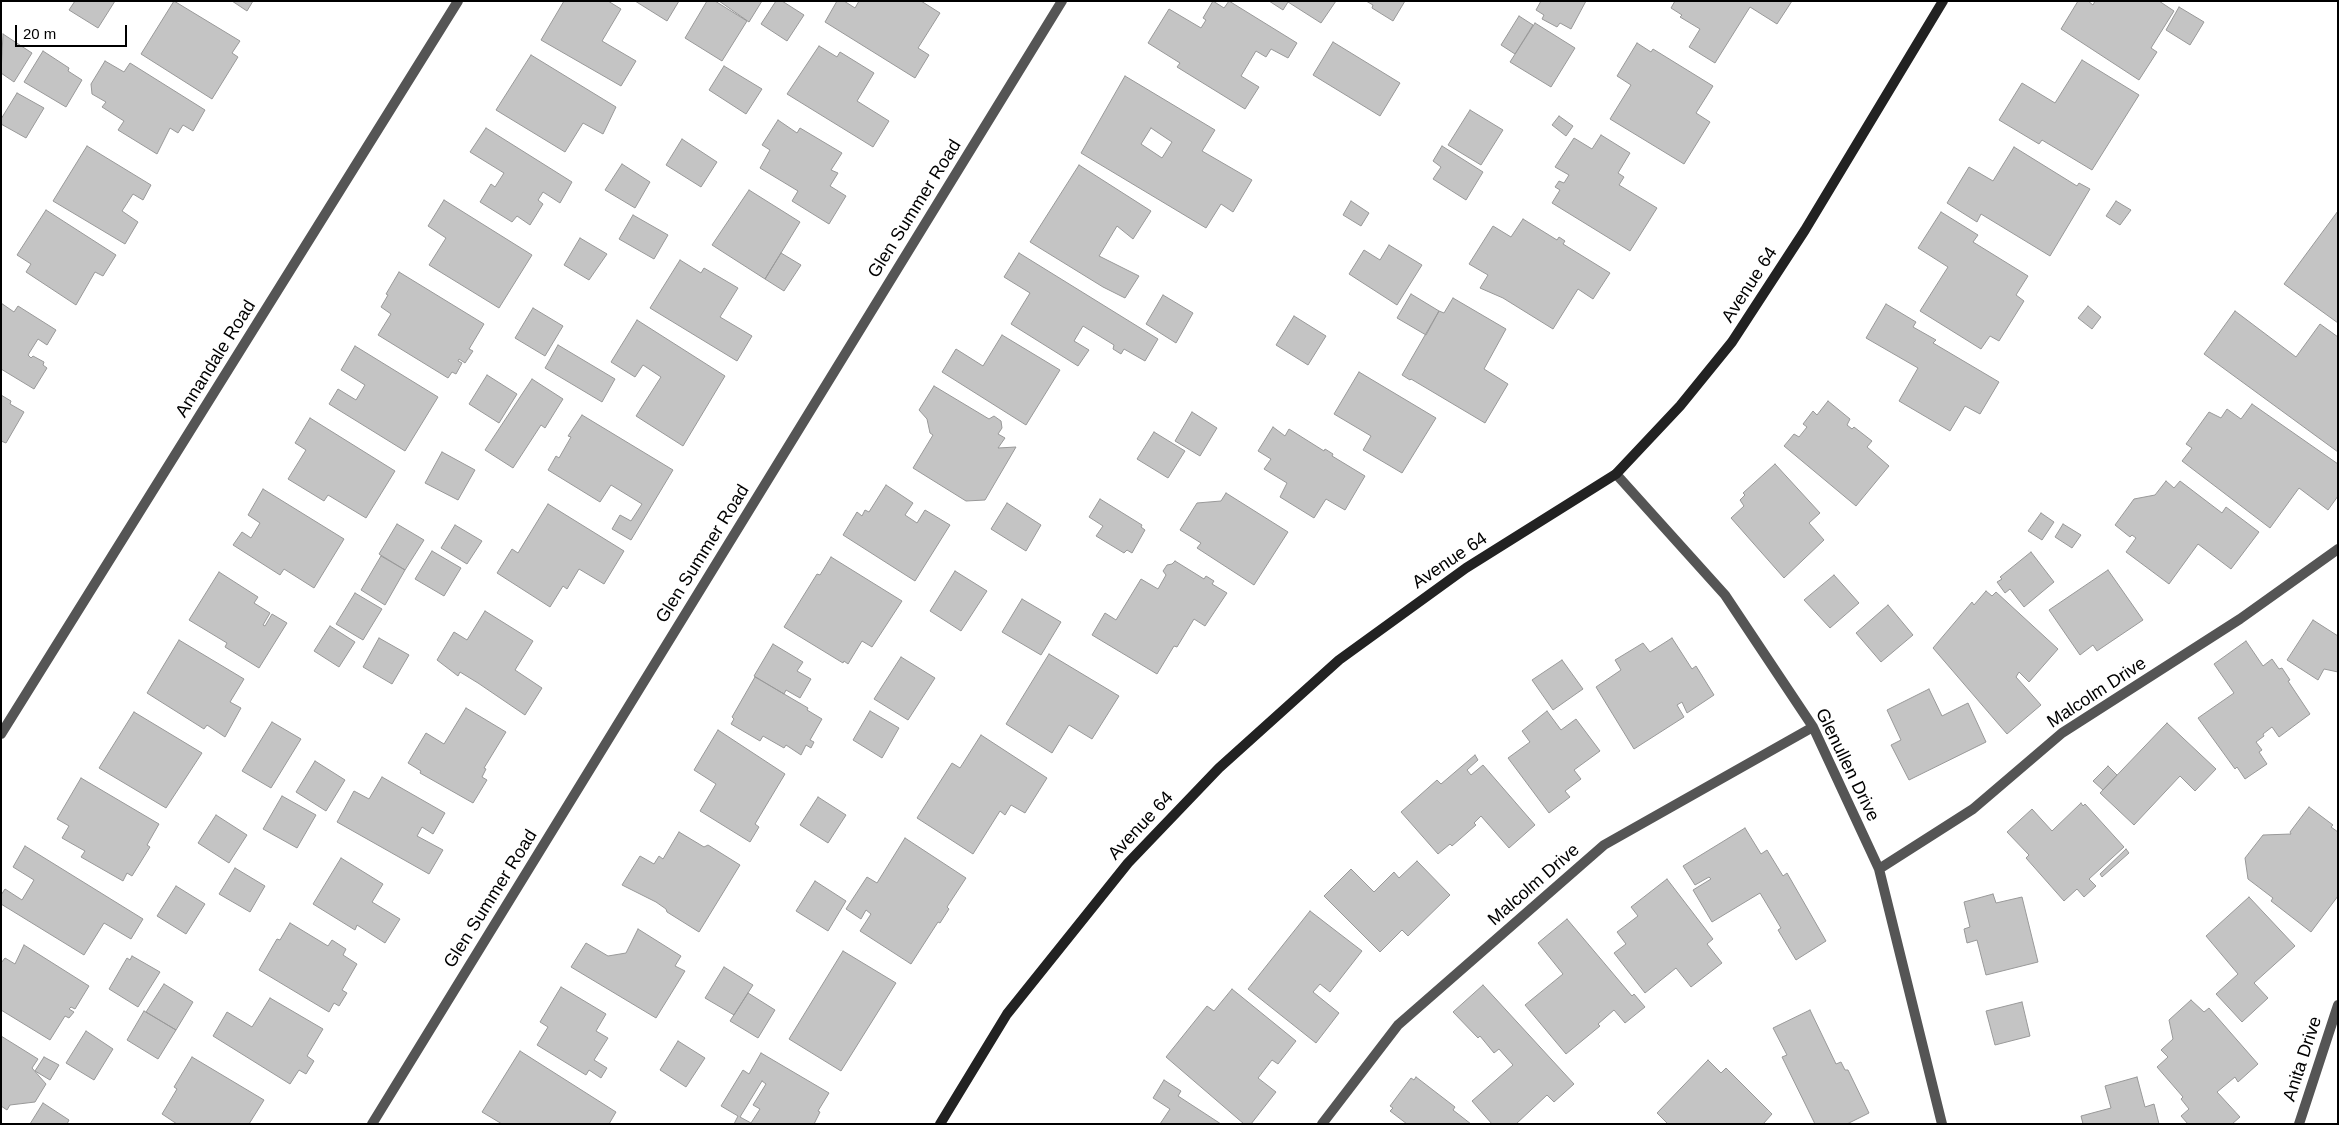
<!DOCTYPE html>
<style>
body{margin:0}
#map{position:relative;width:2339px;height:1125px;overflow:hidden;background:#fff;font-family:Arial,sans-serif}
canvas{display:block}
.frame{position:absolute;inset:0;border:2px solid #000;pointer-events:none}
.scale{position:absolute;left:15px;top:25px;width:112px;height:22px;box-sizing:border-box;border:2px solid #000;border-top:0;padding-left:6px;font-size:15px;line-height:18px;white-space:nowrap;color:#000;-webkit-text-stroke:4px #fff;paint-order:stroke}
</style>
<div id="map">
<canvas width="2339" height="1125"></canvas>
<div class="frame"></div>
<div class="scale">20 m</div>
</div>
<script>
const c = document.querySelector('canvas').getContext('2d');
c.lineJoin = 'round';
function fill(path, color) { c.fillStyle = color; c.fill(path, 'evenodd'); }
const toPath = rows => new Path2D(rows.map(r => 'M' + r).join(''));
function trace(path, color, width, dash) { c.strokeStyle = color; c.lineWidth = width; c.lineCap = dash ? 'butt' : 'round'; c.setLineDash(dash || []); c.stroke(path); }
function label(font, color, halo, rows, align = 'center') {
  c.font = font + ' Arial,sans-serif'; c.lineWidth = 5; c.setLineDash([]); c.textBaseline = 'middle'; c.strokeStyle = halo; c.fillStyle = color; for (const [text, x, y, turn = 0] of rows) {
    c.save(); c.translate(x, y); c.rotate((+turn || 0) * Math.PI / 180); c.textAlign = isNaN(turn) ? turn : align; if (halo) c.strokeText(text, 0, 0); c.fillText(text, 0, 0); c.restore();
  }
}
const building = toPath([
 [75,1,115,1,98,28,69,10,75,1],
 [174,1,240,41,232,53,238,57,212,99,141,54,174,1],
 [232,1,253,1,247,11,232,1],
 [564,1,608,1,621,9,602,41,636,61,621,86,541,40,564,1],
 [635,1,679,1,667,21,635,1],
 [707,1,715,1,747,21,722,61,685,38,707,1],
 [719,1,762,1,749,22,719,1],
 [776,1,782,1,804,15,787,41,761,24,776,1],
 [837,1,844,1,855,8,859,1,921,1,940,13,918,48,929,55,915,78,825,22,837,1],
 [1213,1,1224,8,1229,1,1297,43,1288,58,1271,49,1266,57,1256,51,1241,76,1259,87,1245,109,1177,67,1180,63,1148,43,1169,9,1201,28,1206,20,1203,18,1213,1],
 [1269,1,1336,1,1321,23,1288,2,1283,10,1269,1],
 [1366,1,1405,1,1393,21,1372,8,1373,5,1366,1],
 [1541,1,1586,1,1571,29,1560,23,1557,27,1542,19,1544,15,1536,10,1541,1],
 [1675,1,1792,1,1777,24,1750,7,1715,63,1689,47,1700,29,1680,17,1682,15,1671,8,1675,1],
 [2078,1,2088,1,2093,5,2095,1,2159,1,2174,11,2151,48,2157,52,2139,80,2061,29,2078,1],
 [2179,7,2204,22,2190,45,2166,30,2179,7],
 [1519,16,1533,25,1515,54,1501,45,1519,16],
 [1535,23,1575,48,1551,87,1510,62,1535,23],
 [3,34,32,53,14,82,1,73,3,34],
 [1333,42,1400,83,1380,116,1313,75,1333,42],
 [1637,43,1651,52,1653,49,1713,86,1696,113,1710,122,1684,164,1610,119,1631,85,1617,76,1637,43],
 [819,46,837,57,840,52,874,73,857,101,889,121,873,147,787,94,819,46],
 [43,51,69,68,68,71,82,80,66,107,24,82,43,51],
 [531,55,616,107,603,134,583,123,565,152,496,110,531,55],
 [2082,60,2139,95,2092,170,2042,140,2039,144,1999,120,2022,83,2055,103,2082,60],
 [105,61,124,72,130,63,205,110,193,131,183,125,178,133,170,128,157,154,118,130,124,121,102,107,106,102,92,94,91,84,105,61],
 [724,66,762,89,746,114,709,90,724,66],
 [1125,76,1215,130,1202,151,1252,180,1233,212,1221,204,1206,228,1081,153,1125,76],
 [1151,128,1172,142,1162,158,1141,144,1151,128],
 [17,93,44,108,26,138,1,124,1,119,17,93],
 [1470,110,1503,130,1481,165,1448,145,1470,110],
 [1559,116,1573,126,1566,136,1552,125,1559,116],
 [778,120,797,133,800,128,842,153,831,170,838,173,830,186,846,196,829,224,792,201,798,191,760,168,770,150,762,145,778,120],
 [486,128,572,182,560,203,543,192,538,200,543,204,530,225,517,216,512,222,480,202,491,184,495,187,504,173,470,152,486,128],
 [1601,135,1630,153,1618,173,1624,177,1619,185,1657,208,1630,251,1552,203,1560,190,1555,187,1559,181,1564,183,1569,175,1555,167,1574,138,1592,149,1601,135],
 [682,139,717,162,701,187,666,165,682,139],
 [87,146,151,185,143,200,133,194,122,211,138,222,125,244,53,201,87,146],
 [1442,146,1483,172,1466,200,1433,179,1441,167,1433,161,1442,146],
 [2014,147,2077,186,2079,183,2090,189,2050,256,1981,214,1977,222,1947,203,1969,167,1993,181,2014,147],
 [622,164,650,182,635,208,605,190,622,164],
 [1079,165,1151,211,1133,239,1117,226,1099,256,1139,276,1125,298,1103,287,1030,242,1079,165],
 [749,190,800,222,765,279,712,245,749,190],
 [444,200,532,255,499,308,429,265,446,238,428,226,444,200],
 [1351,201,1369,213,1361,226,1343,215,1351,201],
 [2116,201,2131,210,2120,225,2106,216,2116,201],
 [46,210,116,255,103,276,95,272,76,305,26,272,31,264,17,255,46,210],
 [2338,211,2338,323,2284,284,2338,211],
 [1941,212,1978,235,1973,242,2028,276,2016,295,2024,301,1999,341,1990,336,1981,349,1920,311,1948,267,1918,248,1941,212],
 [633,215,668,235,654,259,619,239,633,215],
 [1523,219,1557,240,1559,237,1565,241,1563,244,1610,273,1593,299,1578,289,1553,329,1503,298,1480,288,1488,275,1469,264,1493,226,1511,237,1523,219],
 [580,238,607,254,589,280,564,265,580,238],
 [1389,245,1422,265,1397,305,1349,274,1364,250,1380,260,1389,245],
 [781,253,801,265,784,291,765,279,781,253],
 [1019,253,1158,339,1145,361,1124,349,1121,354,1113,349,1114,345,1083,326,1074,341,1089,350,1078,366,1011,324,1030,293,1004,277,1019,253],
 [680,260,701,273,704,268,738,288,720,317,752,336,737,361,650,308,680,260],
 [399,272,484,324,469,349,473,351,465,363,459,359,458,361,462,363,456,374,452,372,448,378,378,335,391,314,381,307,388,295,386,294,399,272],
 [1411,294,1439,311,1426,335,1397,318,1411,294],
 [1163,295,1193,313,1176,343,1146,324,1163,295],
 [1453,298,1506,329,1484,369,1508,384,1485,423,1411,379,1410,380,1402,375,1439,311,1444,313,1453,298],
 [1,303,14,312,18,306,56,330,47,345,38,339,28,355,31,358,33,356,44,362,43,365,47,368,34,389,1,369,1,303],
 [1886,304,1916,322,1913,327,1936,340,1933,343,1999,382,1980,414,1965,406,1950,431,1899,401,1918,368,1866,338,1886,304],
 [2088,306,2101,317,2092,329,2078,318,2088,306],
 [533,308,563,326,545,356,515,338,533,308],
 [2235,311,2296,357,2320,324,2338,337,2338,452,2204,354,2235,311],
 [1294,316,1326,336,1308,365,1276,345,1294,316],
 [637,320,725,376,683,446,636,416,661,377,643,365,635,377,611,362,637,320],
 [1002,335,1060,370,1026,425,942,372,956,349,983,366,1002,335],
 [558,345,615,379,602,402,545,368,558,345],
 [355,346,438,397,405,451,329,404,338,389,356,400,365,385,341,370,355,346],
 [1359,372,1436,418,1402,473,1363,450,1371,436,1334,414,1359,372],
 [487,375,517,394,499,423,469,404,487,375],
 [532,379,563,399,545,428,541,425,513,468,485,450,532,379],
 [934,386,989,419,994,416,1001,421,1002,428,998,434,1005,438,998,448,1016,447,985,500,966,501,913,468,933,435,930,433,927,419,919,410,934,386],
 [1,395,11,401,10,404,24,412,6,443,1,441,1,395],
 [1828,401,1850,419,1847,425,1852,429,1854,427,1872,441,1867,447,1889,466,1856,506,1784,446,1794,434,1799,437,1807,427,1803,424,1813,411,1817,415,1828,401],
 [2252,404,2338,464,2338,496,2328,510,2299,488,2270,528,2182,461,2192,448,2186,444,2209,412,2221,418,2227,409,2241,419,2252,404],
 [1192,412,1217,428,1200,456,1175,441,1192,412],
 [582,415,673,470,631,540,612,529,620,515,631,521,642,504,611,485,600,502,548,470,556,456,559,458,571,437,568,436,582,415],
 [310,418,395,471,366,518,328,495,324,501,288,479,306,450,295,443,310,418],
 [1273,427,1285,436,1289,429,1324,451,1325,449,1333,454,1332,456,1365,476,1345,510,1326,499,1314,518,1280,497,1287,483,1264,469,1271,459,1258,451,1273,427],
 [1154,432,1185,451,1168,478,1137,459,1154,432],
 [442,452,475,470,458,500,425,483,442,452],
 [1775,464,1820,513,1809,523,1824,540,1784,578,1731,518,1744,506,1740,500,1745,495,1743,493,1775,464],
 [2166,481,2174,488,2180,481,2222,513,2226,507,2259,532,2231,569,2198,544,2169,584,2126,552,2136,538,2132,535,2130,537,2115,525,2134,499,2155,495,2166,481],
 [886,485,913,503,905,515,917,523,925,510,950,525,915,581,843,535,857,512,862,516,865,510,869,512,886,485],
 [263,489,344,539,314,588,284,569,280,575,233,545,242,532,251,538,260,523,248,515,263,489],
 [1226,493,1288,532,1254,585,1197,548,1201,543,1180,530,1197,503,1221,501,1226,493],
 [1100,499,1142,525,1141,527,1145,530,1132,553,1127,550,1124,553,1096,536,1103,526,1089,517,1100,499],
 [1007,503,1041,525,1026,551,991,529,1007,503],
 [548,504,624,551,604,584,579,569,567,589,563,586,550,607,497,573,512,549,518,553,548,504],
 [2041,513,2054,522,2042,540,2028,531,2041,513],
 [397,524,424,540,405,570,379,554,397,524],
 [2063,524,2081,535,2072,548,2055,537,2063,524],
 [455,525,482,541,467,564,441,548,455,525],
 [432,551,461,568,444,596,415,579,432,551],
 [2031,552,2054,582,2024,607,2010,589,2005,593,1997,582,2002,579,2000,577,2031,552],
 [381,556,405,570,385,605,361,590,381,556],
 [831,557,902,601,872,647,862,641,848,664,844,661,843,663,784,627,817,574,820,575,831,557],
 [1175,561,1204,579,1206,576,1214,581,1212,584,1227,593,1205,626,1194,619,1177,647,1174,646,1157,674,1092,635,1105,613,1116,620,1141,579,1158,589,1166,575,1163,571,1167,565,1172,564,1175,561],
 [2108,570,2143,620,2097,651,2093,645,2080,655,2049,610,2108,570],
 [955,571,987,591,961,631,930,611,955,571],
 [219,572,258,597,254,603,270,613,263,625,265,626,272,614,287,623,259,668,225,647,227,643,189,620,219,572],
 [1834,575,1859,603,1830,628,1804,600,1834,575],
 [1986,591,1992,596,1996,592,2058,649,2029,682,2019,672,2016,677,2041,705,2007,734,1933,648,1972,602,1974,605,1986,591],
 [355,593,382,609,363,640,336,624,355,593],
 [1022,599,1061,622,1041,655,1002,632,1022,599],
 [1888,605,1913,635,1881,662,1856,633,1888,605],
 [485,611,533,641,515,670,542,688,525,715,478,683,460,672,458,676,437,660,454,632,467,640,485,611],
 [2313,620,2338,636,2338,672,2324,669,2318,680,2287,660,2313,620],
 [330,626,355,642,339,667,314,651,330,626],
 [379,638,409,655,392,684,363,667,379,638],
 [1672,638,1692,669,1696,666,1714,695,1687,713,1682,702,1677,705,1684,717,1634,749,1596,687,1621,670,1615,660,1643,643,1650,652,1672,638],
 [179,640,244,679,230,702,241,708,225,737,207,725,204,729,147,693,179,640],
 [2246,641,2263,666,2272,659,2279,669,2282,668,2290,680,2288,681,2310,714,2279,737,2272,727,2263,734,2264,736,2256,742,2262,750,2259,752,2267,764,2245,779,2237,767,2235,769,2198,718,2234,693,2214,664,2246,641],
 [773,644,803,662,797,671,811,679,800,698,786,690,784,694,754,676,773,644],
 [1049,654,1119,696,1092,739,1069,725,1052,753,1006,724,1049,654],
 [901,657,935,678,908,720,874,699,901,657],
 [1562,660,1583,689,1553,710,1532,680,1562,660],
 [755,677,808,708,807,710,822,719,810,740,814,742,811,748,806,745,801,755,786,745,784,748,763,736,760,741,731,724,734,719,732,717,755,677],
 [1929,689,1942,716,1968,703,1986,742,1909,780,1891,745,1901,740,1887,710,1929,689],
 [466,708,506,732,484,768,486,769,482,777,487,780,473,803,420,773,421,771,408,763,426,733,444,744,466,708],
 [870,711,899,728,882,758,853,740,870,711],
 [1547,711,1561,730,1576,719,1600,751,1574,770,1581,779,1565,791,1570,797,1549,813,1508,758,1530,742,1522,731,1547,711],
 [134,712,202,753,166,808,99,768,134,712],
 [272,722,301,739,271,788,242,771,272,722],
 [2167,723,2216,769,2195,791,2180,776,2134,825,2100,793,2167,723],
 [718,730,785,774,755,824,759,827,750,842,700,811,716,784,694,770,718,730],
 [981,735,1047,778,1025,813,1011,805,1005,815,1000,811,973,854,917,818,952,763,960,768,981,735],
 [1475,755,1478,760,1467,770,1471,775,1483,765,1535,825,1509,848,1481,816,1474,823,1476,825,1452,846,1450,844,1438,854,1401,812,1437,780,1441,784,1475,755],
 [315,761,345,780,326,811,296,792,315,761],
 [2108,766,2117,775,2103,790,2093,781,2108,766],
 [382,777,445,813,433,834,422,827,417,836,443,850,429,874,337,822,354,791,369,799,382,777],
 [81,778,159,824,147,845,150,847,132,876,127,873,123,881,81,857,85,851,62,838,69,826,57,819,81,778],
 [282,796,316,815,297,848,263,829,282,796],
 [818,797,846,815,828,843,800,825,818,797],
 [2081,803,2083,806,2085,804,2124,847,2089,879,2096,886,2084,897,2077,889,2064,901,2026,858,2029,855,2007,832,2032,809,2052,831,2081,803],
 [2309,807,2333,825,2331,827,2338,832,2338,896,2311,932,2271,901,2273,898,2248,879,2245,858,2263,835,2291,834,2290,832,2309,807],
 [216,815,247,835,229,863,198,843,216,815],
 [1745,828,1761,854,1767,850,1783,876,1787,873,1826,941,1796,960,1778,930,1781,928,1760,893,1712,922,1693,890,1711,879,1709,877,1695,885,1683,866,1745,828],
 [679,832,704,847,708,845,740,865,699,932,667,912,666,909,656,902,622,885,640,856,654,864,659,856,663,859,679,832],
 [905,838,966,878,947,907,949,909,940,923,938,922,911,964,860,931,871,914,866,910,861,919,846,909,867,877,877,883,905,838],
 [25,846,143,919,131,939,104,923,84,955,1,904,1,895,5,889,22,900,34,880,13,867,25,846],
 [2126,849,2129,853,2102,877,2100,874,2126,849],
 [341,858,383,884,372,902,400,919,385,943,357,925,355,930,313,904,341,858],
 [1417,861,1450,895,1408,936,1402,930,1380,952,1324,896,1351,869,1374,892,1394,872,1399,878,1417,861],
 [235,868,265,886,250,912,219,894,235,868],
 [1667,879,1713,939,1707,944,1722,963,1691,987,1676,968,1645,993,1614,953,1626,944,1617,932,1638,916,1631,907,1667,879],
 [815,881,846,901,828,931,796,911,815,881],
 [176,886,205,904,186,934,157,916,176,886],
 [1993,894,1996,903,2022,897,2038,962,1986,975,1977,940,1967,943,1964,929,1970,927,1964,902,1993,894],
 [2249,897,2295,946,2254,983,2268,998,2242,1022,2216,994,2238,974,2206,936,2249,897],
 [1310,911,1362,951,1330,992,1320,984,1313,992,1339,1013,1316,1043,1248,989,1310,911],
 [1567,919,1632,996,1634,994,1645,1007,1625,1023,1614,1010,1598,1024,1600,1026,1566,1054,1525,1005,1563,974,1538,943,1567,919],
 [290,923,328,946,332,940,346,949,343,955,357,964,342,990,347,993,339,1006,334,1003,329,1012,259,970,277,939,280,940,290,923],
 [638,929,681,956,675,966,685,971,656,1018,571,967,586,943,608,956,626,953,638,929],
 [24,945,89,986,75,1009,71,1007,69,1009,74,1012,69,1018,65,1016,50,1040,1,1010,1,963,5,958,15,964,24,945],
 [843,951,896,983,841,1071,789,1039,843,951],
 [132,956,160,972,138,1007,109,989,127,958,130,960,132,956],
 [724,967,753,985,734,1015,705,998,724,967],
 [164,984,193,1002,176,1030,146,1012,164,984],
 [1483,985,1574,1084,1554,1102,1547,1095,1516,1124,1492,1124,1472,1101,1513,1065,1499,1049,1494,1053,1480,1036,1478,1038,1453,1012,1483,985],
 [561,987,606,1014,596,1031,608,1038,594,1060,607,1068,601,1078,589,1070,586,1075,537,1045,548,1027,540,1022,561,987],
 [1232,989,1296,1041,1278,1064,1272,1060,1258,1078,1276,1092,1251,1124,1244,1124,1166,1057,1207,1006,1214,1011,1232,989],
 [748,993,775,1010,758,1038,730,1021,748,993],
 [270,998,323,1029,307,1056,314,1061,306,1074,299,1070,290,1084,213,1036,227,1012,252,1027,270,998],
 [2191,1000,2204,1012,2209,1008,2258,1064,2238,1082,2235,1077,2217,1092,2240,1117,2232,1124,2188,1124,2181,1116,2189,1109,2181,1099,2183,1097,2157,1067,2168,1057,2161,1050,2173,1039,2169,1020,2191,1000],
 [2022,1002,2030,1036,1995,1045,1986,1011,2022,1002],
 [1810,1010,1836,1064,1841,1062,1845,1070,1848,1070,1869,1113,1847,1124,1815,1124,1782,1057,1787,1055,1773,1028,1810,1010],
 [144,1011,176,1030,158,1059,127,1040,144,1011],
 [86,1031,113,1049,94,1080,66,1063,86,1031],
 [1,1036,38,1059,32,1068,46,1084,35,1102,10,1105,7,1110,1,1106,1,1036],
 [678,1041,705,1058,686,1087,660,1070,678,1041],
 [520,1051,616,1112,609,1124,502,1124,482,1112,520,1051],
 [761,1053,829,1093,818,1111,820,1112,814,1124,734,1124,738,1116,721,1106,743,1070,749,1074,761,1053],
 [762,1081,766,1084,753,1105,760,1109,751,1123,740,1117,762,1081],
 [44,1057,59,1065,50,1080,35,1071,44,1057],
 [192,1057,264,1100,249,1124,177,1124,162,1114,177,1089,174,1087,192,1057],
 [1708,1060,1721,1073,1726,1068,1772,1114,1763,1124,1668,1124,1657,1113,1708,1060],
 [1416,1077,1455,1107,1453,1110,1471,1124,1407,1124,1390,1111,1393,1108,1390,1106,1411,1078,1414,1080,1416,1077],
 [2137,1077,2145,1107,2154,1104,2159,1124,2083,1124,2081,1116,2111,1108,2105,1086,2137,1077],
 [1164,1080,1181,1091,1178,1096,1221,1124,1160,1124,1170,1109,1153,1098,1164,1080],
 [43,1103,69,1120,67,1124,30,1124,43,1103]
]);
fill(building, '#c4c4c4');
trace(building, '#999', 1);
trace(toPath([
 [1616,474,1725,595,1813,727,1879,869,1942,1124],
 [1,734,458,1],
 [1879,869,1973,809,2062,733,2240,619,2338,549],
 [372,1124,1062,1],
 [1322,1124,1398,1025,1604,845,1813,727],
 [2299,1124,2338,1005]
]), '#555', 10);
trace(toPath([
 [940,1124,1007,1014,1128,863,1219,768,1339,660,1466,568,1616,474,1680,406,1732,342,1805,230,1943,1]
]), '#222', 10);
label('18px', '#000', '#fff', [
 ["Glen Summer Road",915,209,-58],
 ["Avenue 64",1750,285,-57],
 ["Annandale Road",216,359,-58],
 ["Glen Summer Road",703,554,-58],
 ["Avenue 64",1450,561,-34],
 ["Malcolm Drive",2097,693,-33],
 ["Glenullen Drive",1847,765,64],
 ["Avenue 64",1141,826,-47],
 ["Malcolm Drive",1534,885,-41],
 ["Glen Summer Road",491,899,-58],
 ["Anita Drive",2303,1059,-72]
]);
</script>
